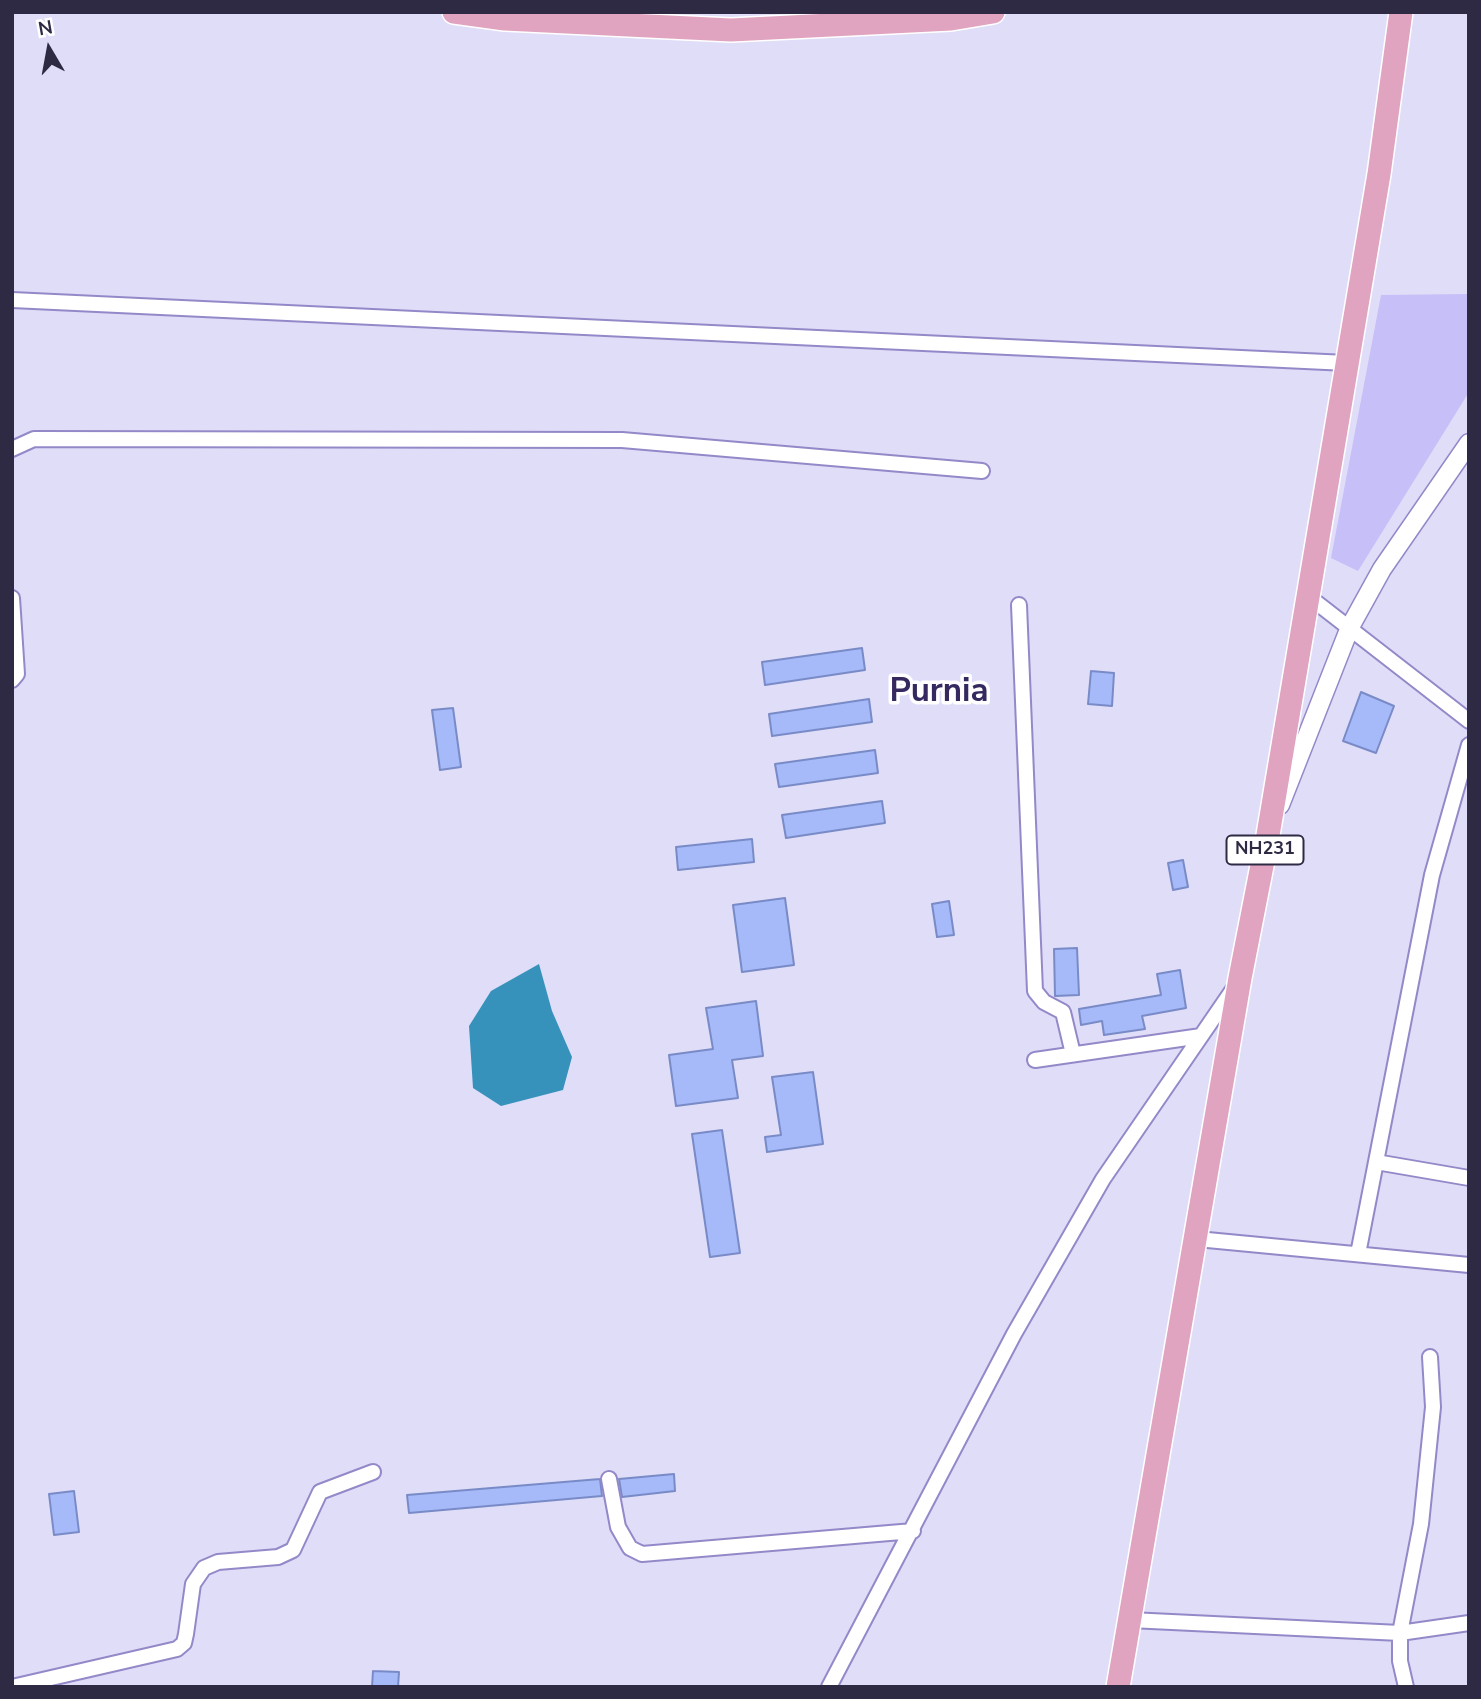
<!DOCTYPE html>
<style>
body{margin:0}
#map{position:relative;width:1481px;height:1699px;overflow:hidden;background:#e0ddf8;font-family:"Nunito Sans",sans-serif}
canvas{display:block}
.frame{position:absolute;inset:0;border:14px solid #2f2a44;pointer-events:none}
.north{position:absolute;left:14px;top:14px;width:70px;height:70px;-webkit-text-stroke:5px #fff;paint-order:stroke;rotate:350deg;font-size:19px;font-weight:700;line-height:28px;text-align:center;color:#2f2a44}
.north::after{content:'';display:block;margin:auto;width:24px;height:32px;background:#2f2a44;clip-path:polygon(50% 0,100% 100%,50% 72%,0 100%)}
</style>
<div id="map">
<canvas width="1481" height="1699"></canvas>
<div class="frame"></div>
<div class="north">N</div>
</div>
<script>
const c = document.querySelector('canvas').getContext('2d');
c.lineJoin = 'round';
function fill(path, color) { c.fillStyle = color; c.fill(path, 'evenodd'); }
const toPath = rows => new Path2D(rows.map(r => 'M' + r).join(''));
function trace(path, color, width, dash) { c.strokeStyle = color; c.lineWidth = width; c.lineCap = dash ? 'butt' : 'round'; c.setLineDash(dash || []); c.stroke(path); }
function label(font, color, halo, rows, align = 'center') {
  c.font = font + ' "Nunito Sans",sans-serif'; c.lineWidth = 7; c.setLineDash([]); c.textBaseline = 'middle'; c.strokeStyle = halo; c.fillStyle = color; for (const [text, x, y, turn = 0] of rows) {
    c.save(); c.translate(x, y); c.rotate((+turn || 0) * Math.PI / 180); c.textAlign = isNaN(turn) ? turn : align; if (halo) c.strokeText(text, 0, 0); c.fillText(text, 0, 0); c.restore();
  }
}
fill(toPath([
 [1469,294,1469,392,1358,571,1331,558,1381,295]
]), '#c7bff8');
fill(toPath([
 [539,964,552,1011,572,1057,563,1090,501,1106,473,1088,469,1026,491,991]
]), '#3692ba');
const building = toPath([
 [862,648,865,670,765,685,762,662,862,648],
 [1091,671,1114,673,1112,706,1088,704,1091,671],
 [1361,692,1394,706,1376,753,1343,741,1361,692],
 [869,699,872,722,772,736,769,714,869,699],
 [453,708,461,767,440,770,432,710,453,708],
 [875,750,878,773,779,787,775,764,875,750],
 [882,801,885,823,786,838,782,815,882,801],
 [752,839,754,862,678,870,676,847,752,839],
 [1183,860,1188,887,1173,890,1168,863,1183,860],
 [785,898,794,965,742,972,733,905,785,898],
 [949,901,954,935,937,937,932,904,949,901],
 [1077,948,1079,995,1055,996,1054,949,1077,948],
 [1180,970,1186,1008,1142,1016,1145,1029,1104,1035,1102,1021,1081,1025,1079,1009,1161,995,1157,974,1180,970],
 [756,1001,763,1056,732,1060,738,1098,676,1106,669,1055,713,1049,706,1008,756,1001],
 [813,1072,823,1144,767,1152,765,1137,781,1135,772,1077,813,1072],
 [722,1130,740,1253,710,1257,692,1134,722,1130],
 [674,1474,675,1491,622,1497,619,1479,674,1474],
 [600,1479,602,1496,409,1513,407,1495,600,1479],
 [74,1491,79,1532,54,1535,49,1494,74,1491],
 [373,1671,399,1672,398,1687,372,1687,373,1671]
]);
fill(building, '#a6baf9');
trace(building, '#798bc7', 2);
const minor = toPath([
 [12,300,1347,363],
 [12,449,34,439,622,440,982,471],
 [1308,596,1469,721],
 [12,598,17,674,12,680],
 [1019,605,1035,991,1044,1002,1063,1012,1073,1054],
 [1035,1060,1201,1036],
 [1376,1162,1469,1178],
 [1197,1239,1469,1265],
 [1358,1254,1432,875,1469,745],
 [609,1479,618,1527,630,1548,642,1554,913,1531],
 [1130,1620,1400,1633,1469,1623],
 [12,1687,177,1649,184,1643,186,1634,193,1584,204,1568,218,1562,278,1557,293,1550,320,1492,373,1472],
 [829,1687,1014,1334,1103,1179,1234,988],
 [1406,1687,1400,1661,1400,1633,1421,1524,1433,1407,1430,1357]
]);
const tertiary = toPath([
 [1280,805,1350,627,1382,569,1469,443]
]);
const trunk = toPath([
 [454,12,505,19,731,30,951,19,993,12],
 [1118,1687,1240,978,1268,835,1379,174,1401,12]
]);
trace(minor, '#9389c8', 18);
trace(tertiary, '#9389c8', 21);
trace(trunk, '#fff', 26);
trace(minor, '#fff', 14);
trace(tertiary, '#fff', 18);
trace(trunk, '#e0a4c0', 23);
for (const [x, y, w] of [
 [1265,850,77]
]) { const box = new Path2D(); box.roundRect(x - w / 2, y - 14.5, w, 29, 5); c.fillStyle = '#fff'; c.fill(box); trace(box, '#2f2a44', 2); }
label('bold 18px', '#2f2a44', null, [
 ["NH231",1265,850]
]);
label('bold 33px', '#35295f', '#fff', [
 ["Purnia",939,693]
]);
</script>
